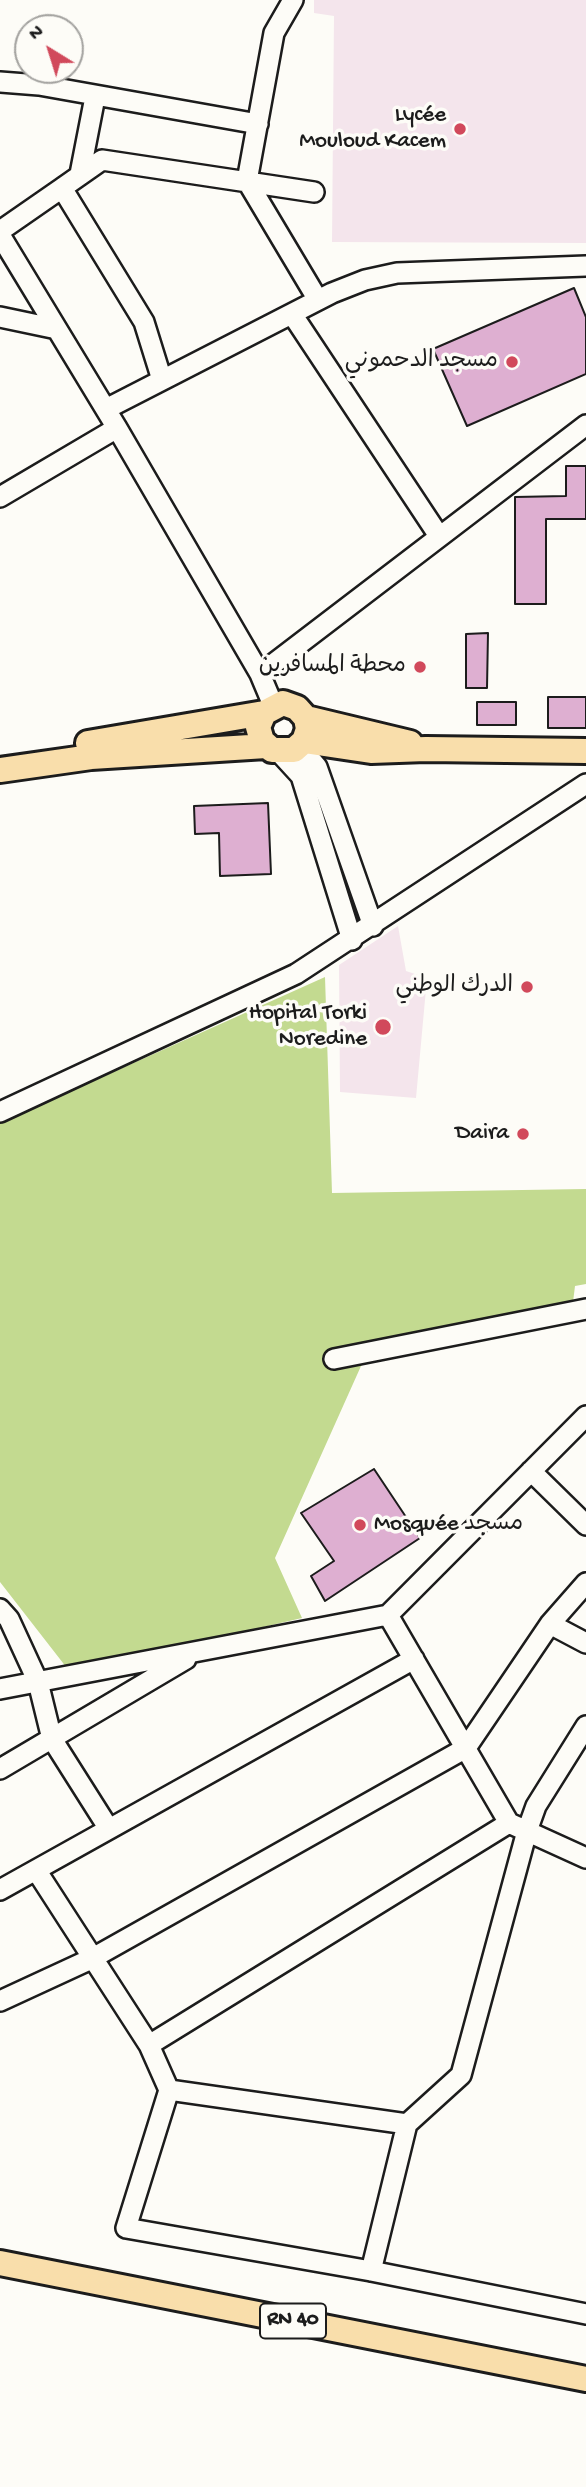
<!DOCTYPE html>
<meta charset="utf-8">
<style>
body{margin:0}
#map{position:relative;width:586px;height:2487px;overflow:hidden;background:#fdfcf7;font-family:"Gochi Hand",sans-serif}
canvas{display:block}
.north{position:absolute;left:14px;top:14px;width:70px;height:70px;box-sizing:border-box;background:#fdfcf7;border:2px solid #a3a29f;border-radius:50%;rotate:322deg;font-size:19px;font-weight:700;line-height:28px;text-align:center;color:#1c1c1c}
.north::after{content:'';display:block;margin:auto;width:24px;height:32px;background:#d1495b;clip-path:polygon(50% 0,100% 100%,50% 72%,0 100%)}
</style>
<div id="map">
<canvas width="586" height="2487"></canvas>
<div class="north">N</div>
</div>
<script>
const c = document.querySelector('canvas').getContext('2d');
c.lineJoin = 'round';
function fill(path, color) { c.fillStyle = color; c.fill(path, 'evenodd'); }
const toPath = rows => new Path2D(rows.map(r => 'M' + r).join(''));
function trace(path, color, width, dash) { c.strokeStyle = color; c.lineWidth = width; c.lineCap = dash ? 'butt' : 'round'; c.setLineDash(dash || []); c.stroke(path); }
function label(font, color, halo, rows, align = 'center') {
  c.font = font + ' "Gochi Hand","Playpen Sans Arabic",sans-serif'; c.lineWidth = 7; c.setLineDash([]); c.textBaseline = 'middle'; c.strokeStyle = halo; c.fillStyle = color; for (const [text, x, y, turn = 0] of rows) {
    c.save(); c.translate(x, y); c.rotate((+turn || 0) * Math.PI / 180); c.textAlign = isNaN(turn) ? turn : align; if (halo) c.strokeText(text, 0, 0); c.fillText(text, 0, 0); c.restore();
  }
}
fill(toPath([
 [314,0,586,0,586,243,332,242,334,16,314,13],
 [398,926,406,971,427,978,416,1098,340,1092,339,965]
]), '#f4e5ec');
fill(toPath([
 [325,977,332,1193,586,1189,586,1284,575,1286,572,1310,378,1351,361,1366,275,1558,302,1618,70,1672,0,1582,0,1123]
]), '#c3da90');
const building = toPath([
 [574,288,586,317,586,374,467,426,433,349,574,288],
 [566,466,586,466,586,519,546,519,546,604,515,604,515,497,566,496,566,466],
 [488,633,487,688,466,688,466,634,488,633],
 [548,697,586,697,586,728,548,728,548,697],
 [477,702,516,702,516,725,477,725,477,702],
 [268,803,271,874,220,876,219,833,195,834,194,806,268,803],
 [374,1469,420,1538,325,1601,311,1576,334,1561,301,1513,374,1469]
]);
fill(building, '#deafd1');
trace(building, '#1c1c1c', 2);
const minor = toPath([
 [293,0,274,33,247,181,318,300],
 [0,82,39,85,258,124],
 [80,174,95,97],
 [0,231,62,188],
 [0,235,117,428,260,674,273,705],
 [292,314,439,536],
 [0,317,57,329],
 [162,380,144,322,62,188,102,160,314,192],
 [106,409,332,293,365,280,397,273,586,266],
 [0,497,117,428],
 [260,674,586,425],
 [300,747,317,767,373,926],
 [279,752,301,776,352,940],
 [0,1112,296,974,586,784],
 [334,1359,586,1309],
 [586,1416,388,1615,509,1823,586,1858],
 [531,1471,586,1525],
 [0,1609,9,1619,38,1682,52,1739,109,1829],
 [550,1624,586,1643],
 [0,1689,388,1615],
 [0,1769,186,1659],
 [36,1870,149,2045,169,2090],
 [0,1890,414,1659],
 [0,2001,91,1959,466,1748,550,1624,586,1583],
 [149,2045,509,1823],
 [407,2124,169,2090,126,2228,371,2271,586,2314],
 [371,2271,407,2124,461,2075,527,1831,536,1806,586,1726]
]);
const major = toPath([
 [306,718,308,729,304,741,294,750,272,750,262,741,258,727,264,713,283,703,297,708,306,718,410,743],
 [304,741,371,751,426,749,586,751],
 [88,743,264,713],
 [0,770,91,757,266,746],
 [0,2263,586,2379]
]);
trace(minor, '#1c1c1c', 24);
trace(major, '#1c1c1c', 30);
trace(minor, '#fdfcf7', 19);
trace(major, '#f9deab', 24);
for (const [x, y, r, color] of [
 [460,129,7,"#d1495b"],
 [512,362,7,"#d1495b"],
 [420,667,7,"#d1495b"],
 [527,987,7,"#d1495b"],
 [383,1027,9,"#d1495b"],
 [523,1134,7,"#d1495b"],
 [360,1525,7,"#d1495b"]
]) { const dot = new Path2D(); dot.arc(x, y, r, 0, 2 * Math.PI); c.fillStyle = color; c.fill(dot); trace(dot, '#fdfcf7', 2.5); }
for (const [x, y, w] of [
 [293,2321,66]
]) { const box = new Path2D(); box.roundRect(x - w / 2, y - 17.5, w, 35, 5); c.fillStyle = '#fdfcf7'; c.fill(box); trace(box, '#1c1c1c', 2); }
label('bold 21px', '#1c1c1c', null, [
 ["RN 40",293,2321]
]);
label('23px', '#1c1c1c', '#fdfcf7', [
 ["Lycée",446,116],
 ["Mouloud Kacem",446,142],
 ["مسجد الدحموني",498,362],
 ["محطة المسافرين",406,667],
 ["الدرك الوطني",513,987],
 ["Hopital Torki",367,1014],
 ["Noredine",367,1040],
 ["Daira",509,1134],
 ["Mosquée مسجد",374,1525,"left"]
], 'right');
</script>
